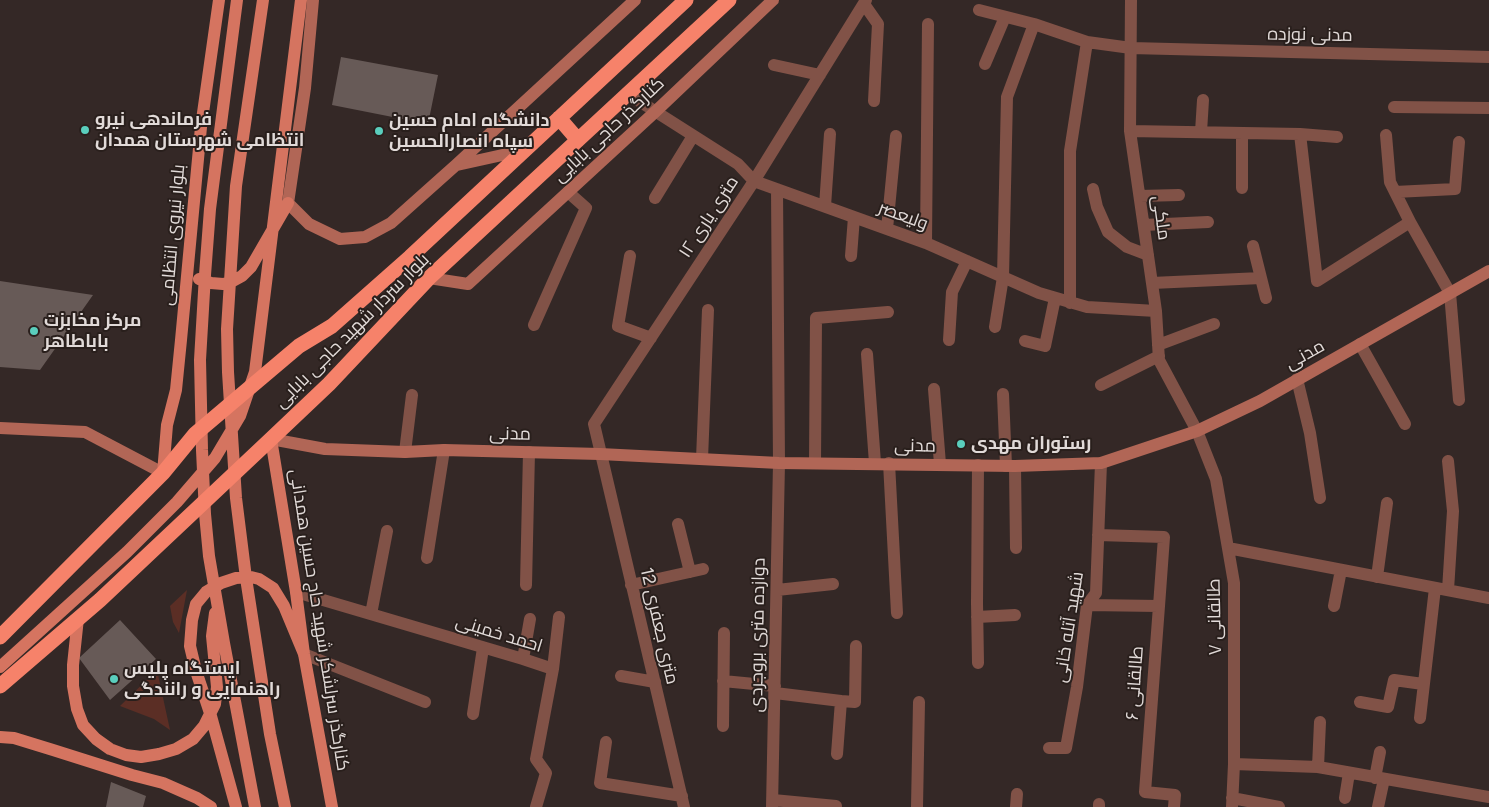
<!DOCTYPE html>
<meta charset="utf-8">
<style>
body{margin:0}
canvas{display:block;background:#342826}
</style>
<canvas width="1489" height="807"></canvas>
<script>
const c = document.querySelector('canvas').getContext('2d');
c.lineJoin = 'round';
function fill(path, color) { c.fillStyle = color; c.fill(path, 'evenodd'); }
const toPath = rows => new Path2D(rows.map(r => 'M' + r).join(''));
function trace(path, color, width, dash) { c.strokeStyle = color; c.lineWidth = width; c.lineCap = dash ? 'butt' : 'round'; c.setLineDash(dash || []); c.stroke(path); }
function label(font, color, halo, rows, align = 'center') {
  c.font = font + ' Figtree,Cairo,sans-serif'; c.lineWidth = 4; c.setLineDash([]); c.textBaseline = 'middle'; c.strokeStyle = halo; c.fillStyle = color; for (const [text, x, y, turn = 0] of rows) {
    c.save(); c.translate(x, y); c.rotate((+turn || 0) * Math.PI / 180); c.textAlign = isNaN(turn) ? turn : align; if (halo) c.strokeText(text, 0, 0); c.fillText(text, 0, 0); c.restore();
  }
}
fill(toPath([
 [187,590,179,633,173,622,170,606],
 [157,670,170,730,154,719,120,706]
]), '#5b2e25');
fill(toPath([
 [341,57,438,75,428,124,332,105],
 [0,281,93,295,40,370,0,367],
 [120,620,156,659,110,700,79,658],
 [111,782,146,796,143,807,106,807]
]), '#675a57');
trace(toPath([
 [1131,0,1130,131,1156,311,1159,360,1197,431,1216,479,1234,583,1234,764,1232,807],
 [864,4,878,24,874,101],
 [979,10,1034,24,1087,42,1131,48,1489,57],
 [985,64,1005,17],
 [774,65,820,75],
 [628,94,738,164,754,181,926,243,1039,293,1087,307,1156,311],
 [1394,107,1489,108],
 [1130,131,1300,134,1337,137],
 [1201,132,1203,100],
 [1242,133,1242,188],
 [1300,134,1317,281,1410,222],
 [1386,135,1390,182,1410,222,1450,293,1459,400],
 [1093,189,1097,207,1108,232,1127,247,1148,255],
 [1395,192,1455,189,1459,142],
 [1140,196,1179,195],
 [655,198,693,136],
 [825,206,830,134],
 [1144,225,1208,222],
 [887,229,896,136],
 [926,243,928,24],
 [1253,246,1266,298],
 [630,256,618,326,651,338],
 [851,256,854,217],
 [1152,283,1261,278],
 [1070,303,1070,151,1087,42],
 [534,325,586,208,568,192],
 [995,327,1003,277,1007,97,1034,24],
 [949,340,952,292,967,261],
 [1025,341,1045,346,1055,298],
 [1360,344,1405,424],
 [1158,345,1214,324],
 [867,354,875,463],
 [1297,379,1310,433,1320,498],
 [1101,385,1159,356],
 [934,389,940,464],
 [1003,394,1006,466],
 [405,452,412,395],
 [702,459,708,310],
 [1448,461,1453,511,1448,590],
 [815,463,816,318,888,312],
 [889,463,897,613],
 [978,465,977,603,978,663],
 [1015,466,1016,548],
 [678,524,690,572],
 [1098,535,1164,537,1159,606],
 [1228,548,1489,598],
 [427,558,444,450],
 [1377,577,1387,503],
 [526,585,529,452],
 [631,585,703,569],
 [777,590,833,584],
 [296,592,523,659,553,669,536,759,546,773,536,807],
 [1087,605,1159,606,1145,792,1175,795,1174,807],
 [1334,606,1341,570],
 [371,614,387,531],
 [977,617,1015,615],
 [304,654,425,702],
 [523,659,530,619],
 [553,669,559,617],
 [621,676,655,682],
 [723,681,775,686],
 [775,693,841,701,837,754],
 [841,701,855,702,856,646],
 [1360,702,1388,707,1394,680,1423,684],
 [473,714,483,648],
 [1420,718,1435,588],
 [723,726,724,633],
 [606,742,600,783,682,796],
 [1049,748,1066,748,1077,687,1087,605,1096,593,1101,463],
 [1234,764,1318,767,1489,797],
 [1318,767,1320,722],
 [1375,778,1380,752],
 [1232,798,1279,807],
 [1345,798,1349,773],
 [773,800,836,806],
 [684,807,594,424,754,181,866,0],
 [772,807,779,463,777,189],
 [917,807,919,702],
 [1016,807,1017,794],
 [1099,807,1099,804],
 [1378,807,1384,779]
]), '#815247', 12);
trace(toPath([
 [313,0,305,88,288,203,309,224,340,239,365,237,391,223,456,165,635,0],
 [457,165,525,150],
 [429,278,468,284,655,112,773,0],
 [0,428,85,432,163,473],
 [271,439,325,449,405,452,444,450,600,454,779,463,1015,466,1101,463,1197,431,1260,401,1489,271]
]), '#b16656', 12);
trace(toPath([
 [237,0,210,209,205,275,200,360,202,450,205,514,209,556,224,643,255,807],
 [263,0,236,186,227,329,228,372,236,498,246,578,270,734,285,807],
 [199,279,211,283,223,284,231,282,242,276,251,267,288,203],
 [271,439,296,592,304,654,332,807],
 [163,473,167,425,176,390,181,340,201,127,219,0],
 [78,618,73,665,73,686,77,709,83,725,96,739,110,749,126,755,141,757,159,754,176,749,193,739,204,726,215,704,217,687,212,636,215,613],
 [0,667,127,552,177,502,215,458,240,416,255,372,301,0],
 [0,737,14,738,53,750,132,775,163,783,197,798,211,807],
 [236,807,211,716,196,671,190,646,192,620,196,604,206,592,221,583,236,578,251,577,259,579,273,588,284,606,304,654]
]), '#d57460', 12);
trace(toPath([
 [559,118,578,140],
 [0,637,163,473,195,434,299,346,332,326,410,257,686,0],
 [0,686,100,600,271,439,329,384,429,278,729,0]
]), '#f6826a', 15);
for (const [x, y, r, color] of [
 [85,130,5,"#5acebd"],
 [379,131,5,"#5acebd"],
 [34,331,5,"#5acebd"],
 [961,444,5,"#5acebd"],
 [114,679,5,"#5acebd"]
]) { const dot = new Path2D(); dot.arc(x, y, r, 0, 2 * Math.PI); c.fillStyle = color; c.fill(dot); trace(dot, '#291f1c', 2); }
label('18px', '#e1dad8', '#291f1c', [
 ["مدنی نوزده",1310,35,1],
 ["کنارگذر حاجی بابایی",609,130,-43],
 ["ولیعصر",903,216,20],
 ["۱۲ متری یاری",709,217,-57],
 ["ملکی",1161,218,82],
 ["بلوار نیروی انتظامی",173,235,-85],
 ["بلوار سردار شهید حاجی بابایی",352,331,-45],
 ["مدنی",1305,355,-29],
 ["مدنی",510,434,1],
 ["مدنی",915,446,1],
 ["طالقانی ۷",1215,617,-91],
 ["کنارگذر سرلشکر شهید حاج حسین همدانی",319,620,81],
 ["12 متری جعفری",659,626,77],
 ["شهید آتله خانی",1069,627,-81],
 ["احمد خمینی",499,634,17],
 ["دوازده متری بروجردی",758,635,-89],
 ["طالقانی ۶",1135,683,-86]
]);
label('bold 18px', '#e1dad8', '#291f1c', [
 ["فرماندهی نیرو",95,120],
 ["انتظامی شهرستان همدان",95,141],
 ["دانشگاه امام حسین",389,121],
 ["سپاه انصارالحسین",389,142],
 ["مرکز مخابزت",44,321],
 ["باباطاهر",44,342],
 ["رستوران مهدی",971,444],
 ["ایستگاه پلیس",124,669],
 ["راهنمایی و رانندگی",124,690]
], 'left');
</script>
